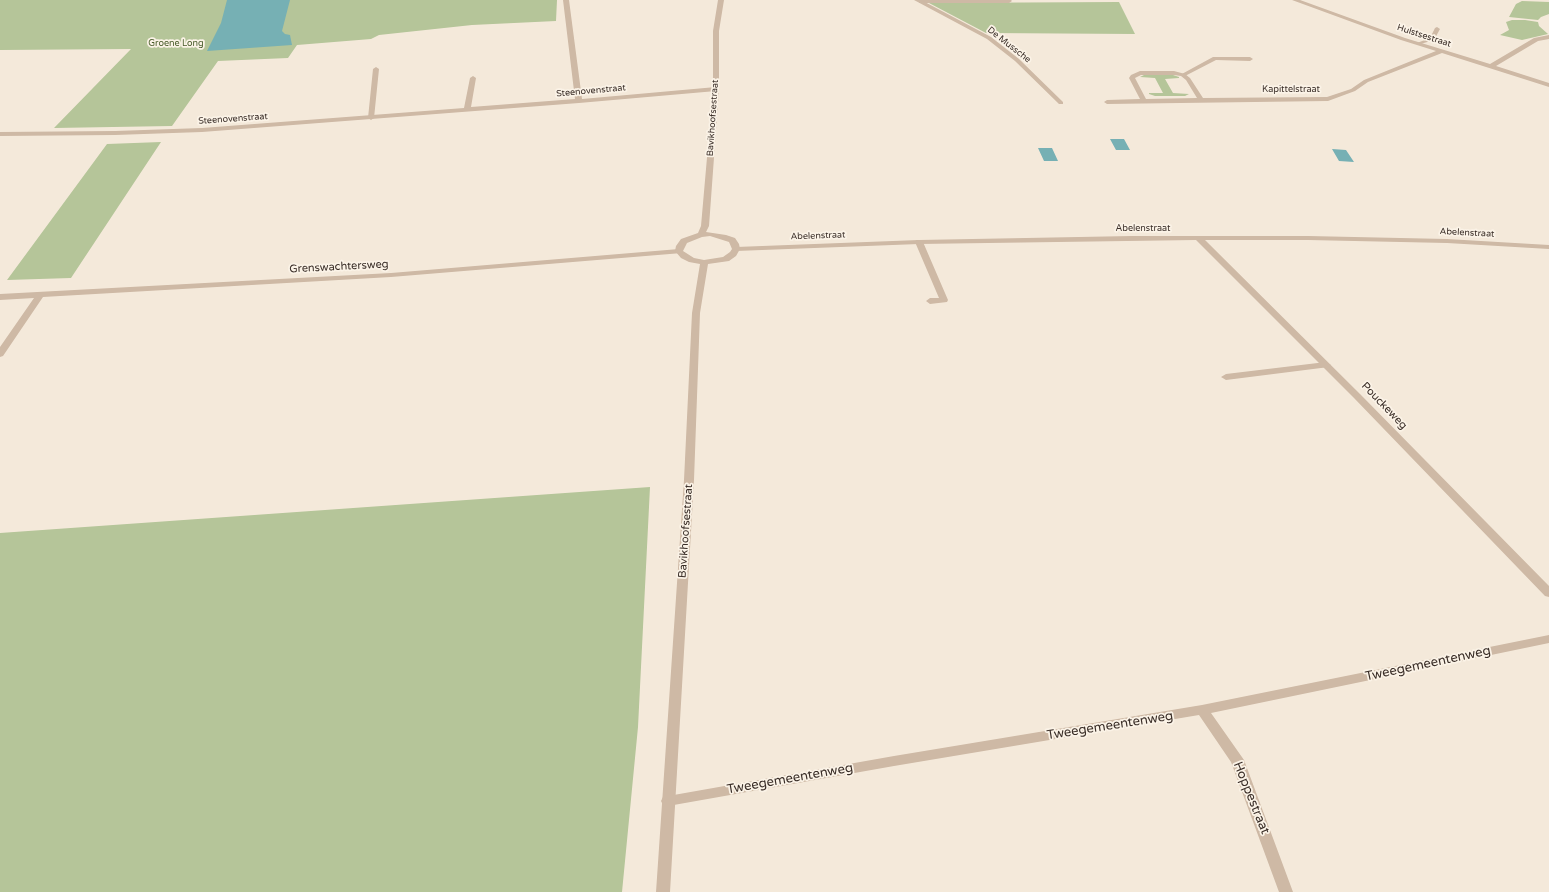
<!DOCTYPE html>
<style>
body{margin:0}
canvas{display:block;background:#f4e9da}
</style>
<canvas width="1549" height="892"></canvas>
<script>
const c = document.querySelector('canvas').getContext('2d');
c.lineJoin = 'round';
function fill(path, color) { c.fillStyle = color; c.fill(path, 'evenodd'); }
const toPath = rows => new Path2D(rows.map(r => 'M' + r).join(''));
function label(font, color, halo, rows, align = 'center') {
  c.font = font + ' "Varela Round",sans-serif'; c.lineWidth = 3.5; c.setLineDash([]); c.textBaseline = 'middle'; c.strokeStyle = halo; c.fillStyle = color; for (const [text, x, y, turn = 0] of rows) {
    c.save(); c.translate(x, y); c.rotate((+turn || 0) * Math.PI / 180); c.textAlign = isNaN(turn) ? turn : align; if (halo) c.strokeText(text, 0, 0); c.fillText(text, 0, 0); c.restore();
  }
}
fill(toPath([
 [0,0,557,0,556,21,472,25,379,35,371,39,297,45,288,58,218,61,172,126,54,128,131,49,0,50],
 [1522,1,1549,2,1549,14,1541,17,1538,20,1509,17,1516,4],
 [1119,2,1135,34,986,33,929,3],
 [1512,20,1525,20,1538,22,1539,26,1548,34,1522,40,1500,35,1509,30,1506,22],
 [1144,75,1173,75,1179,77,1179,78,1165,79,1173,93,1189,94,1185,96,1155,96,1149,94,1149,93,1163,93,1155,78,1140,77],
 [161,142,71,278,7,280,107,144],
 [650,487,638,727,622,892,0,892,0,533]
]), '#b5c599');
fill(toPath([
 [227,0,290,0,282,31,285,34,290,35,292,45,207,51,221,23],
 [1110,139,1124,139,1130,150,1116,150],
 [1038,148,1052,148,1058,161,1044,161],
 [1332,149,1346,150,1354,162,1339,161]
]), '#76b0b4');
fill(toPath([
 [921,0,1011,0,1012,1,1009,3,919,3,919,1,921,0],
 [1437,27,1440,29,1434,40,1417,45,1417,43,1430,38,1435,28,1437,27],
 [1213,57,1250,57,1253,59,1250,61,1216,60,1185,76,1180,75,1213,57],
 [376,67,379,69,374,118,371,120,368,118,373,69,376,67],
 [916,240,922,240,923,242,948,300,947,302,930,304,926,301,930,298,939,298,915,242,916,240],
 [1326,362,1331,365,1329,367,1226,380,1221,377,1226,374,1326,362]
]), '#ceb9a5');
fill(toPath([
 [563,0,569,0,582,99,716,87,719,89,716,91,579,103,202,132,115,135,0,136,0,132,115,131,202,128,464,108,470,78,473,76,476,78,471,107,575,99,563,0],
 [914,0,921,0,991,37,1019,59,1063,102,1063,104,1059,104,1015,61,987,39,914,0],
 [1292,0,1300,0,1405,38,1490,64,1534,38,1549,35,1549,39,1538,41,1496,66,1549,83,1549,87,1442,53,1368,82,1355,91,1328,101,1107,104,1104,102,1107,100,1140,99,1129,78,1131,75,1140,71,1174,71,1185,74,1190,78,1203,98,1327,97,1351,89,1364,80,1436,51,1401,40,1292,0],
 [1141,75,1174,75,1181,76,1186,80,1197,98,1146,99,1135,78,1141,75],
 [1132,236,1308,236,1447,239,1549,245,1549,249,1447,243,1308,240,1205,240,1360,394,1549,586,1549,597,1545,596,1354,398,1196,240,919,244,736,251,732,249,736,247,919,240,1132,236],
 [679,249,683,251,682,253,391,277,43,297,3,356,0,357,0,347,34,298,0,300,0,294,391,273,679,249],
 [1549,635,1549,643,1211,713,1244,760,1293,892,1279,892,1231,762,1199,715,894,766,668,806,663,805,661,801,663,797,668,796,894,756,1202,705,1549,635]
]), '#ceb9a5');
fill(toPath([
 [718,0,724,0,719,31,719,89,709,226,706,232,726,235,735,238,739,244,740,249,736,256,729,261,708,264,700,313,694,480,670,892,656,892,684,480,692,313,700,264,689,262,681,258,675,251,676,246,681,239,698,233,701,226,713,89,713,31,718,0],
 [710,236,729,242,732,249,730,252,723,257,704,260,694,258,683,251,687,243,702,237,710,236]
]), '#ceb9a5');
label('9px', '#392d27', '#fbf3e7', [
 ["Hulstsestraat",1424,36,18],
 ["De Mussche",1009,45,38],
 ["Kapittelstraat",1291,90],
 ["Steenovenstraat",591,91,-5],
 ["Bavikhoofsestraat",713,118,-86],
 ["Steenovenstraat",233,119,-4],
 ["Abelenstraat",1143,229],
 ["Abelenstraat",1467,233,3],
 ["Abelenstraat",818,236,-2]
]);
label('9px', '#465a28', '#fbf3e7', [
 ["Groene Long",176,44]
]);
label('11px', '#392d27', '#fbf3e7', [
 ["Grenswachtersweg",339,267,-3],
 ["Pouckeweg",1384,406,46],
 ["Bavikhoofsestraat",686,531,-86]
]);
label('13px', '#392d27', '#fbf3e7', [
 ["Tweegemeentenweg",1428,664,-12],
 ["Tweegemeentenweg",1110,726,-9],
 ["Tweegemeentenweg",790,779,-10],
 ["Hoppestraat",1251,798,68]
]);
</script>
